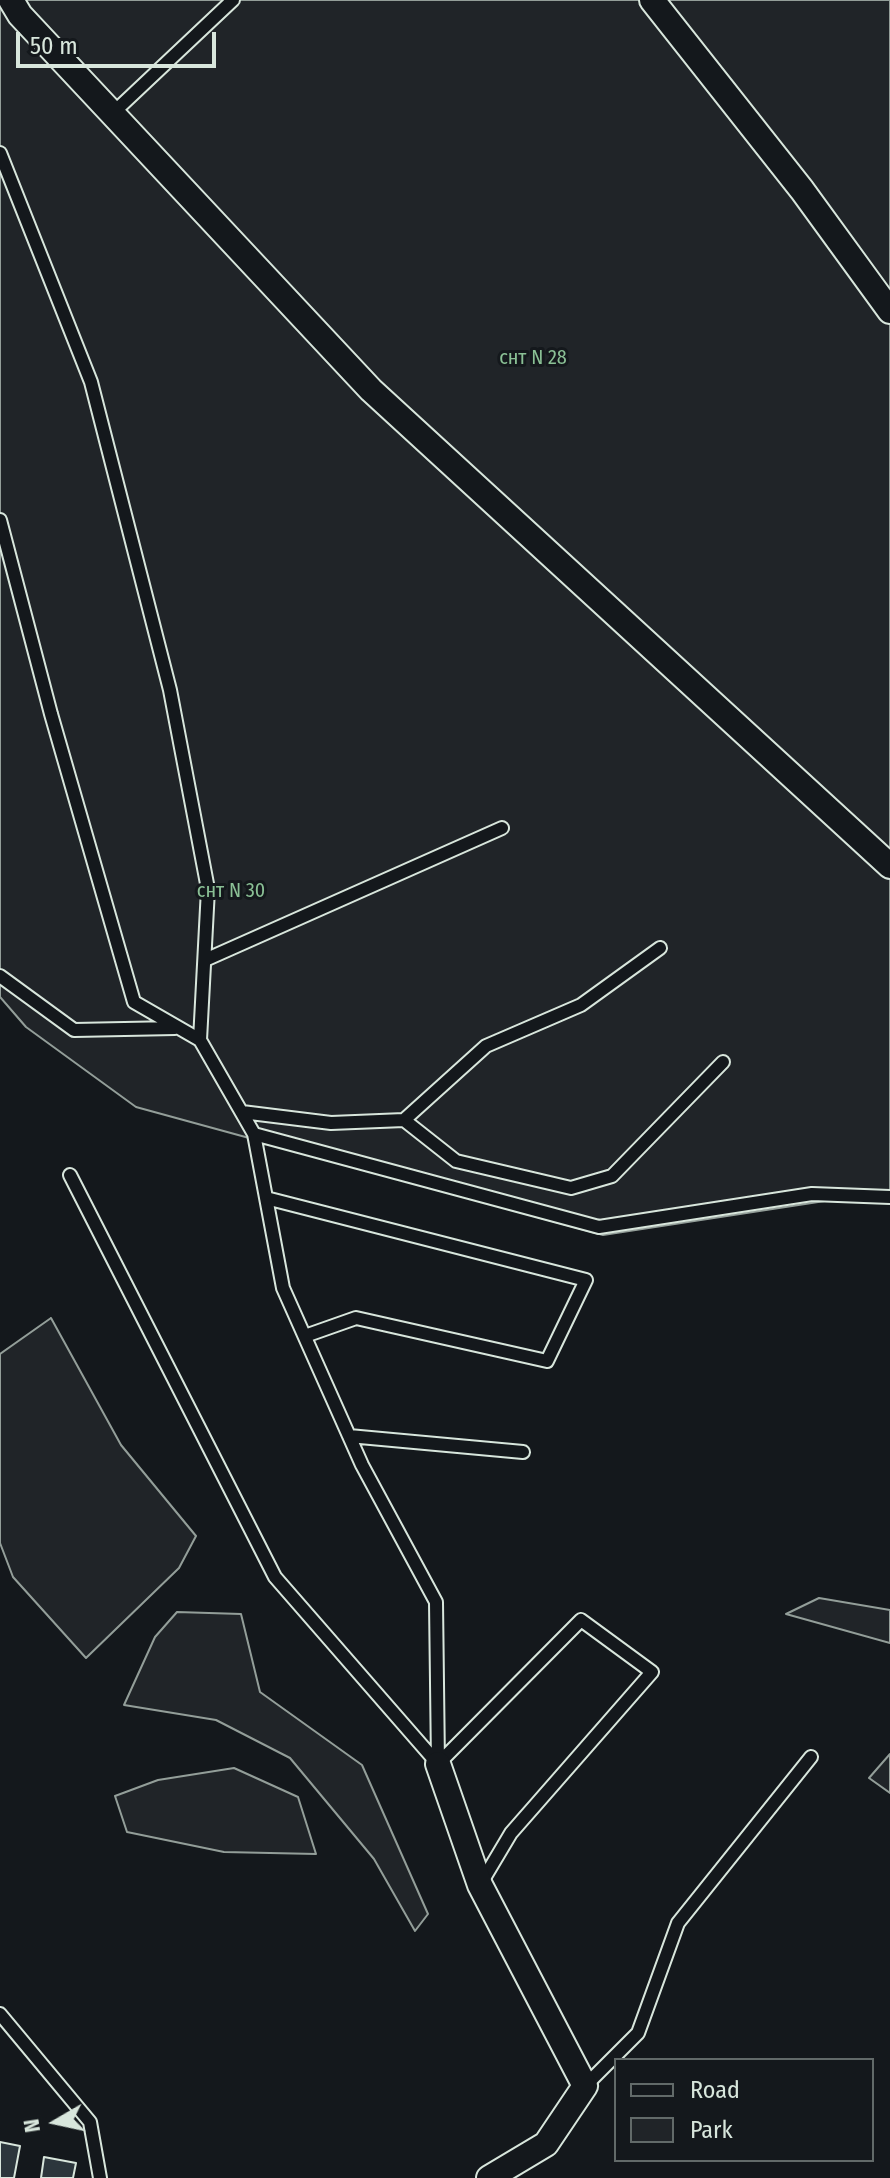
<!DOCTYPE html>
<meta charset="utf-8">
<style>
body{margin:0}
#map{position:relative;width:890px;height:2178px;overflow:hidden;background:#14181c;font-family:"Fira Sans Condensed",sans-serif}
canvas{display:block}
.legend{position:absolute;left:614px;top:2058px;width:260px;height:104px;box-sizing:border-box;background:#14181c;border:2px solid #626a69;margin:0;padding:10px 14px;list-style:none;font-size:24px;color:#d8e6dc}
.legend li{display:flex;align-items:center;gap:16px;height:40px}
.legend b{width:40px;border:2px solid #626a69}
.north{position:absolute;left:16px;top:2082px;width:80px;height:80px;-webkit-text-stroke:6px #14181c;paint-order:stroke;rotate:261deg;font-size:22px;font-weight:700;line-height:32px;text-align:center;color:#d8e6dc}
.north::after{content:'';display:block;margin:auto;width:28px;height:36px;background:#d8e6dc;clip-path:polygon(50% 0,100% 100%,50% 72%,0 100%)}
.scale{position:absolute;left:16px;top:32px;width:200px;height:36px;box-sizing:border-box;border:4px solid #d8e6dc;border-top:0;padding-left:10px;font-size:24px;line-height:28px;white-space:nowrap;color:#d8e6dc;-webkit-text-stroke:6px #14181c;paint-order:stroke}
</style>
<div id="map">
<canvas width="890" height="2178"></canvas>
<ul class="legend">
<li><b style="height:10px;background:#14181c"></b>Road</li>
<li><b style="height:22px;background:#202428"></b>Park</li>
</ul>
<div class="north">N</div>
<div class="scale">50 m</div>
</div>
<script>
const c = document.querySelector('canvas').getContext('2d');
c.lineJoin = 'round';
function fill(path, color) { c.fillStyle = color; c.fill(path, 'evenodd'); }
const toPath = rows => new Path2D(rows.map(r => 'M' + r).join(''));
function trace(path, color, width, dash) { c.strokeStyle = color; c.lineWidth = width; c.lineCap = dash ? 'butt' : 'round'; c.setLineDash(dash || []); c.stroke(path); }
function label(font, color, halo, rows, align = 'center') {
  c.font = font + ' "Fira Sans Condensed",sans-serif'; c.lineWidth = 6; c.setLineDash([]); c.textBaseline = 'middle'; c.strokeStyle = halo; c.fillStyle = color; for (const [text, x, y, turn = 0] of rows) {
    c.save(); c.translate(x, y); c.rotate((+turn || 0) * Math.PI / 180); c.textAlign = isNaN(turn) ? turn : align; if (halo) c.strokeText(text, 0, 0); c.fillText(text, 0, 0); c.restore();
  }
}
const green = toPath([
 [0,0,890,0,890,1191,603,1235,136,1107,26,1027,0,997,0,0],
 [51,1318,121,1445,196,1536,179,1568,86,1658,13,1577,0,1543,0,1354,51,1318],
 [819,1598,890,1610,890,1643,786,1614,819,1598],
 [177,1612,241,1614,260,1692,362,1765,428,1914,415,1931,374,1859,290,1758,216,1720,124,1705,155,1637,177,1612],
 [890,1754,890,1793,869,1778,890,1754],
 [234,1768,298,1797,316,1854,224,1852,127,1832,115,1796,158,1780,234,1768]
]);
fill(green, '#202428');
trace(green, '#939e99', 2);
const building = toPath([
 [0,2142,20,2146,14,2178,0,2178,0,2142],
 [44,2157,76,2163,73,2178,41,2178,44,2157]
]);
fill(building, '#2c363c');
trace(building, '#d8e6dc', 2);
const lane = toPath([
 [112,114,233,0],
 [0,153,91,382,170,690,208,889,200,1040,254,1134,283,1288,362,1465,436,1602,438,1764],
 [0,520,51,714,134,1002,200,1040],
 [205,960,502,828],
 [0,976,74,1030,175,1028],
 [242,1112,331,1123,404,1120,486,1046,581,1005,660,948],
 [404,1120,456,1161,571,1188,612,1176,723,1062],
 [254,1134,599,1227,812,1194,890,1197],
 [70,1175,275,1577,438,1764],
 [266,1198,586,1280,547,1361,356,1318,305,1336],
 [349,1436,523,1452],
 [438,1764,581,1620,652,1672,511,1833,480,1885],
 [0,2014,90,2122,100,2178],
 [585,2086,638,2033,678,1923,811,1757]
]);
const street = toPath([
 [11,0,20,15,371,390,890,866],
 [652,0,802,190,890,311],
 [438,1764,480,1885,585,2086,546,2144,489,2178]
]);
trace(lane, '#d8e6dc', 16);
trace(street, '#d8e6dc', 28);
trace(lane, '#14181c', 12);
trace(street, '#14181c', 24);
label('20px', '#8ac095', '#14181c', [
 ["снт N 28",533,358],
 ["снт N 30",231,891]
]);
</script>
